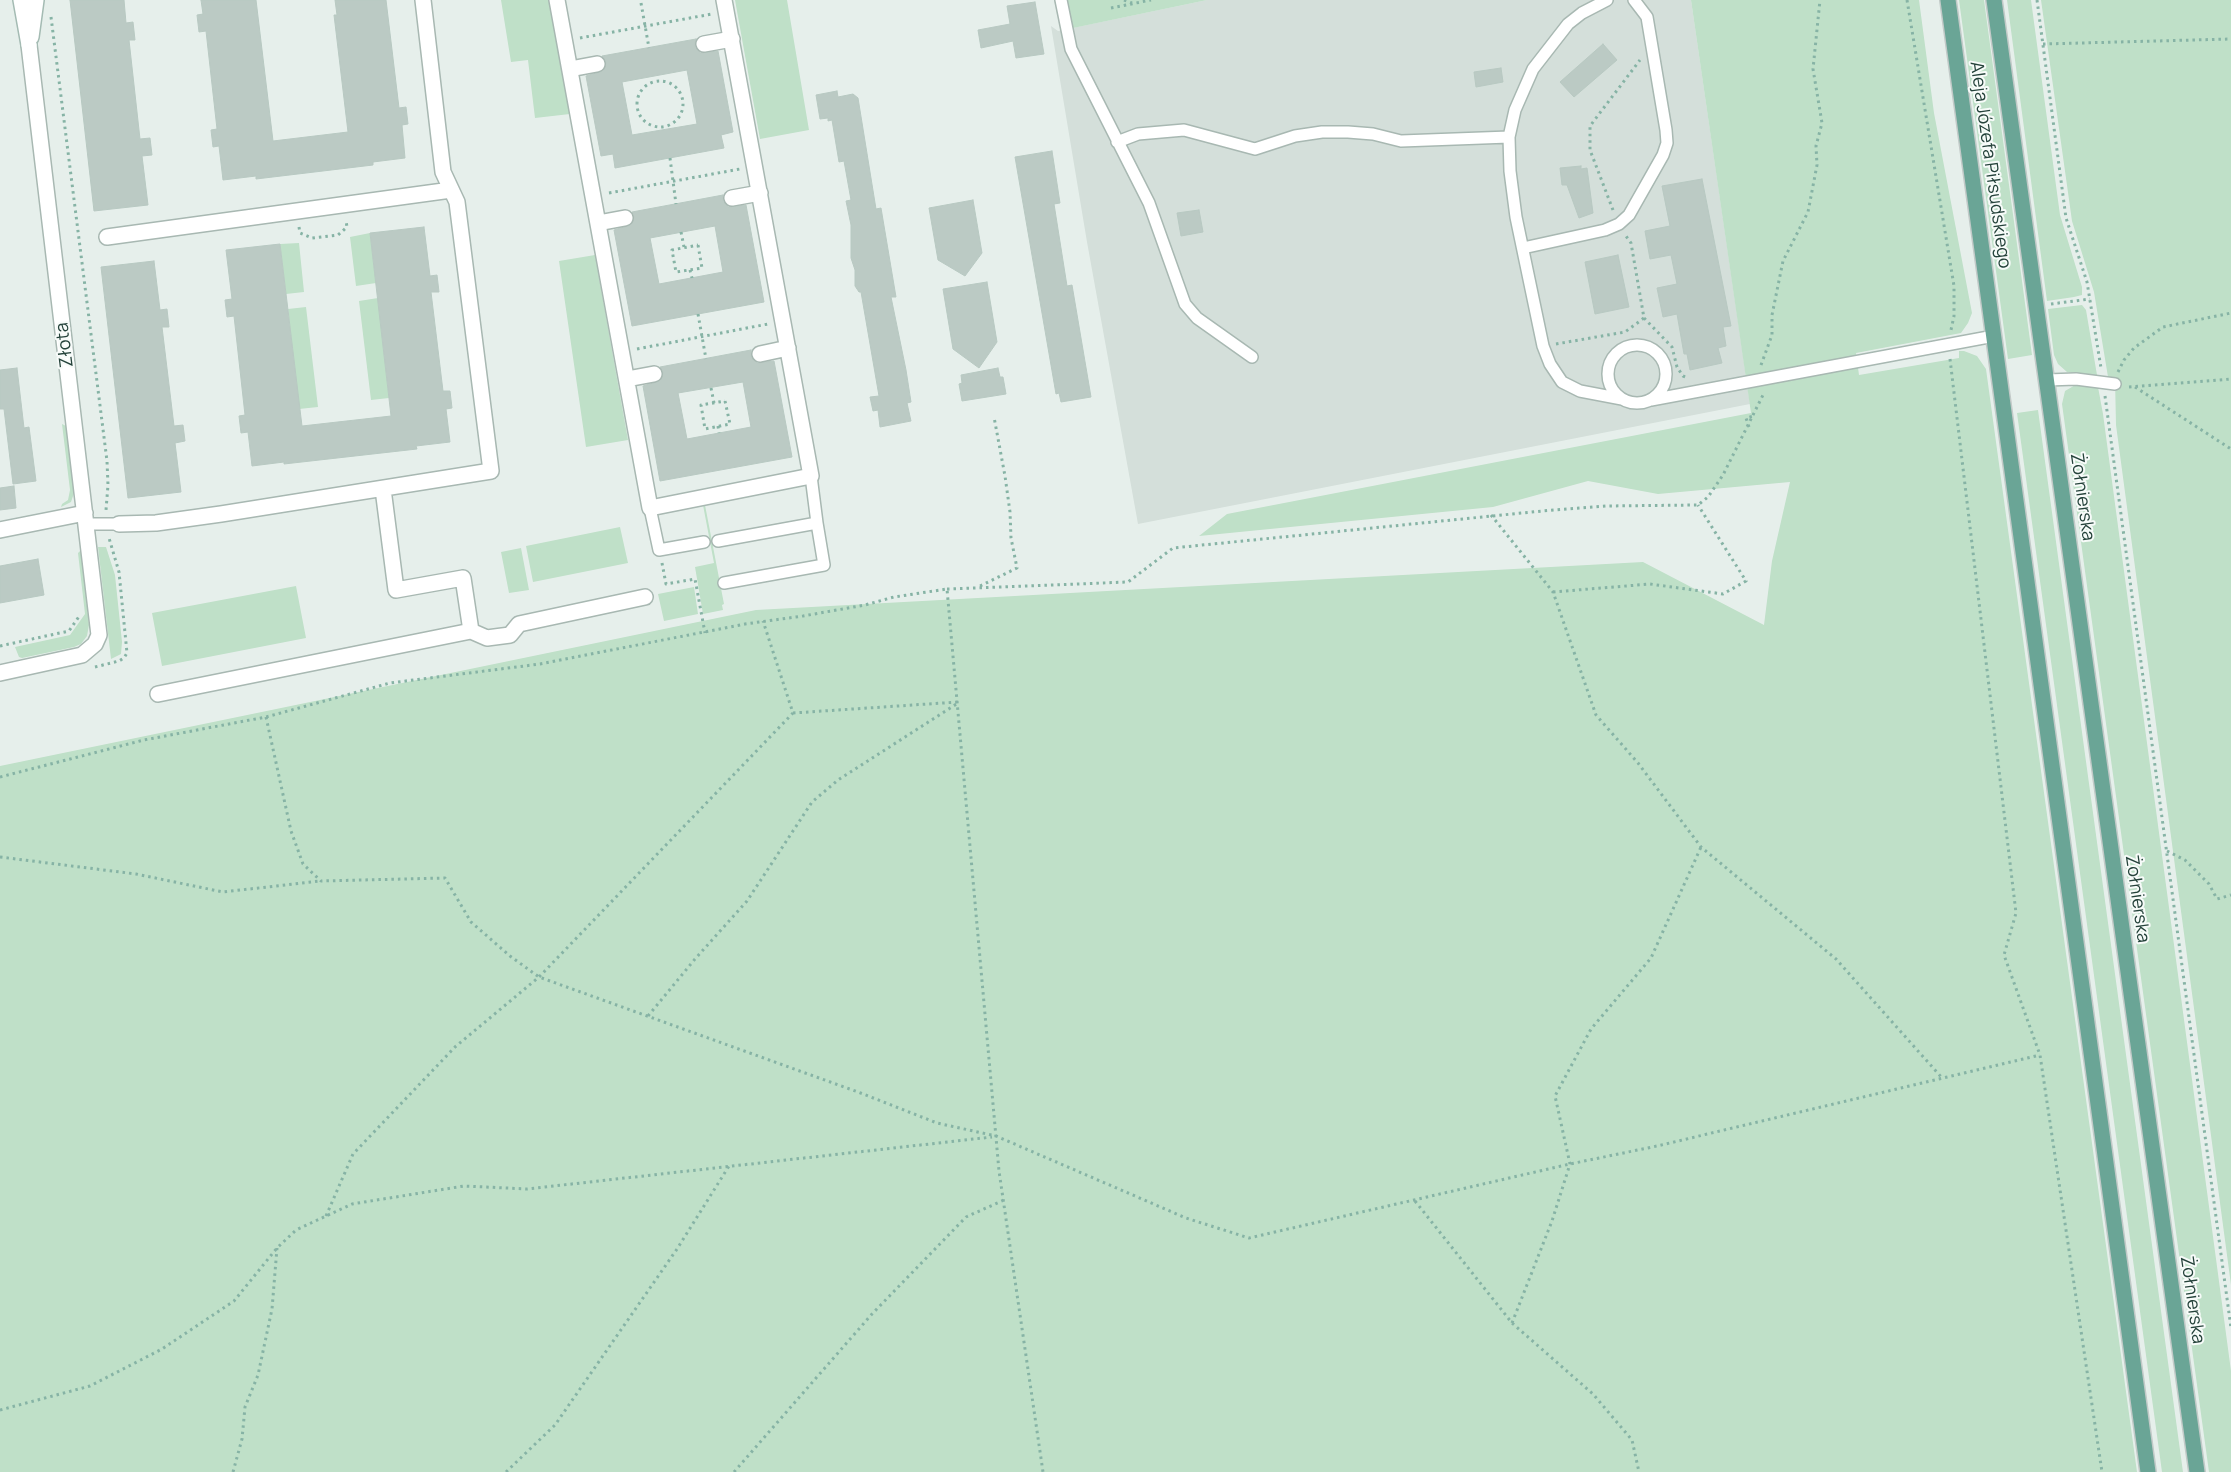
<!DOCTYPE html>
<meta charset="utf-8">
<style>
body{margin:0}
canvas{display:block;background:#e6efeb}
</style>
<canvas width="2231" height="1472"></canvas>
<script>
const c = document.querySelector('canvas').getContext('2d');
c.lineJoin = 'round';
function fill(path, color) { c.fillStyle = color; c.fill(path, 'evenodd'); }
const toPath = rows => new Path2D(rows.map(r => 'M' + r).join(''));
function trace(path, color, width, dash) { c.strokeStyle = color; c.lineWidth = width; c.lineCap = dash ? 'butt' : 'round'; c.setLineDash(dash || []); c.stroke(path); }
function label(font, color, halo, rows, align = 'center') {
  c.font = font + ' Manrope,sans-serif'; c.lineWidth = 4; c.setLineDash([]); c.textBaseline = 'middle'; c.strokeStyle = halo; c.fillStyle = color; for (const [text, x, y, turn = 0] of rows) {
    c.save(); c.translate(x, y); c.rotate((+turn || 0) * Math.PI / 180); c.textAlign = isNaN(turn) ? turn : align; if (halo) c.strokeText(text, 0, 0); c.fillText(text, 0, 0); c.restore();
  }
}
fill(toPath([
 [1207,0,1691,0,1750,404,1138,524,1087,242,1051,26,1058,31]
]), '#d4dfda');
fill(toPath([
 [501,0,549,0,570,114,535,118,528,60,511,62],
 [735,0,787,0,809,130,760,139],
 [1067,0,1207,0,1073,28],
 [1691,0,1919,0,1934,113,1972,313,1968,323,1961,333,1856,353,1859,375,1959,358,1959,351,1964,351,1977,356,1986,369,2137,1472,0,1472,0,766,756,610,1643,562,1764,625,1772,561,1790,482,1658,494,1588,481,1493,507,1199,536,1227,514,1751,413],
 [1959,0,1984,0,2032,355,2008,359],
 [2007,0,2031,0,2060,215,2082,287,2082,295,2074,297,2047,301],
 [2041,0,2231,0,2231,1285,2116,425,2115,379,2108,377,2094,292,2072,221],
 [370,233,376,283,356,286,350,237],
 [299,243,304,292,286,294,280,244],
 [595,255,628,440,586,447,559,261],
 [378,298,389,398,371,400,359,301],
 [2082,305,2086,310,2097,375,2067,372,2058,364,2054,355,2048,309],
 [306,307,318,407,299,409,288,309],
 [2077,384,2098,387,2103,414,2231,1371,2231,1472,2209,1472,2062,404,2065,391],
 [2038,410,2183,1472,2162,1472,2017,413],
 [62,424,66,426,74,493,71,502,61,507,62,504,68,500,70,490],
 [703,505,705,505,724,604,722,605,723,610,703,614,695,567,714,563],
 [620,527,628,563,533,582,526,546],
 [98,547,106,547,115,575,122,642,121,654,111,659],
 [521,548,529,590,509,593,501,552],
 [81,550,89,625,87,636,81,644,74,647,22,658,19,657,15,647,70,635,85,614,78,553],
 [296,586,306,638,162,666,152,613],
 [694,587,698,614,664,621,658,594]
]), '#bfe0c8');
const building = toPath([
 [70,0,124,0,126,23,133,22,135,40,129,40,140,139,150,138,152,155,142,156,148,205,94,211,70,0],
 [201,0,256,0,273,141,348,132,334,15,337,15,335,0,386,0,399,108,406,107,408,124,402,125,405,158,373,162,373,165,256,179,256,176,223,180,219,146,213,147,211,130,217,129,206,31,199,32,197,15,203,14,201,0],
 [1035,2,1044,54,1016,58,1013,41,981,48,978,30,1010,24,1007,6,1035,2],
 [696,39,695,46,700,53,718,51,733,132,721,135,724,148,615,168,613,154,601,156,586,76,603,71,606,63,602,56,696,39],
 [687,70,697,124,632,135,622,82,687,70],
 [1603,44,1617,60,1574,97,1560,82,1603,44],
 [1501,68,1503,82,1476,87,1474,72,1501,68],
 [837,91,838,97,853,94,858,98,876,209,881,208,896,297,891,297,906,370,911,402,907,403,911,421,880,427,878,410,873,411,870,397,879,396,861,292,859,292,855,286,855,270,851,258,851,225,846,201,851,200,844,161,839,162,832,120,828,121,828,118,820,119,816,95,837,91],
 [1052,151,1060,203,1054,204,1067,286,1072,285,1091,397,1061,402,1059,393,1056,394,1015,157,1052,151],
 [1581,166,1581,169,1587,168,1593,213,1579,218,1567,185,1562,185,1560,168,1581,166],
 [1702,179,1731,326,1723,327,1726,346,1718,348,1722,363,1690,370,1687,354,1684,354,1677,314,1663,317,1657,288,1677,284,1671,255,1650,259,1645,231,1670,226,1662,186,1702,179],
 [723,195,723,200,728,207,746,205,764,302,632,326,614,230,631,225,634,217,632,212,723,195],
 [715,226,723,272,659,284,650,238,715,226],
 [973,200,982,253,965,276,938,260,929,208,973,200],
 [1199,210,1203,232,1181,236,1177,213,1199,210],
 [424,227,430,276,437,275,439,292,431,292,443,391,450,391,452,408,446,409,450,442,416,446,417,449,284,464,284,462,252,466,248,432,241,433,239,416,245,415,234,316,227,317,225,300,232,299,226,250,280,244,302,426,391,416,370,233,424,227],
 [1618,255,1629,307,1595,314,1585,262,1618,255],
 [154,261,160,310,167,309,169,327,162,327,174,426,183,425,185,441,175,443,181,492,128,498,101,267,154,261],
 [987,282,997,342,979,368,953,349,943,289,987,282],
 [751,350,751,356,757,363,774,361,792,457,660,481,643,386,660,381,663,373,660,367,751,350],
 [743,382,751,427,687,439,678,393,743,382],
 [17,368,24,428,29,427,36,481,13,484,4,409,0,409,0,370,17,368],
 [998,368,1000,377,1003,377,1006,394,962,401,959,384,962,383,961,375,998,368],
 [14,486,16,508,0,510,0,488,14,486],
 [38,559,44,595,0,603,0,566,38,559]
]);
fill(building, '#bbcac4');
trace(building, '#b8c9c2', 1);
const lane = toPath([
 [1061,0,1071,49,1149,203,1185,304,1197,318,1252,357],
 [1607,0,1582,13,1568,24,1533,69,1515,110,1509,137,1510,171,1516,217,1543,346,1550,364,1562,382,1580,391,1622,399],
 [1117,142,1138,134,1184,130,1255,149,1295,136,1322,132,1348,132,1373,134,1401,141,1509,137],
 [1523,248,1605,230,1619,224,1629,215,1663,155,1667,143,1666,130,1647,17,1634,0],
 '1608 374a29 29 0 1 1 58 0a29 29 0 1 1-58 0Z',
 [2047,380,2076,379,2115,384],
 [1651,400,1994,336],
 [650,508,659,550,704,542],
 [87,524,119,524],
 [718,541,817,523,811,476],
 [724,583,824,565,817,523]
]);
const street = toPath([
 [557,0,650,508,811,476,724,0],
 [704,44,732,39],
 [570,69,597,64],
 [732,198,760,193],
 [598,223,625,218],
 [107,237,451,190],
 [760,354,788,348],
 [627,379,654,374],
 [119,524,156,523,221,514,491,471,457,202,443,172,423,0],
 [0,530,85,513],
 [471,631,487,638,510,635,519,624,645,597],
 [0,673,82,655,95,644,99,635,29,45],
 [158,694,471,631,463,578,396,590,383,489]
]);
const secondary = toPath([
 [21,0,29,45],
 [31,37,36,0]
]);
const primary = toPath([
 [1948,0,2148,1472],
 [1994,0,2197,1472]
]);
trace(lane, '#a8b8b2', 14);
trace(street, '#a8b8b2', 18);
trace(secondary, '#a4bbb3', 18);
trace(primary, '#c2cac8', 18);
trace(toPath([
 [1124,0,1132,3],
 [1907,0,1954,286,1954,316,1951,330],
 [2037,0,2066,218,2087,282,2101,368],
 [641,3,649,48],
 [1111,8,1151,0],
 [51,17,107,461,108,485,106,510],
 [580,38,712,14],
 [2043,44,2231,39],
 '637 104a23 23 0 1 1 46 0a23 23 0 1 1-46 0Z',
 [670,158,676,204],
 [609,193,740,169],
 [1613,210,1590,150,1590,126,1640,60],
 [299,227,300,233,312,238,338,235,347,227,346,221],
 [681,232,684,247],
 [698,245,702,268,676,272,672,250,698,245],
 [690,270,692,278],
 [2051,304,2090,299],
 [698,314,706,359],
 [1644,318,1672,347,1677,367,1683,376,1688,378],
 [1556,344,1625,332,1644,318,1631,243,1626,236],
 [637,349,768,324],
 [1950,359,2016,913,2004,955,2040,1055,2102,1472],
 [1761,365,1772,335,1772,315,1783,261,1808,212,1817,165,1816,146,1822,123,1813,69,1820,0],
 [2118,372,2124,360,2134,348,2163,327,2231,313],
 [2129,387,2231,379],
 [2135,387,2231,449],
 [711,388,714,403],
 [2105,396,2231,1328],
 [725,401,730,424,705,429,701,405,725,401],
 [718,426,719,433],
 [1749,427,1746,418,1754,416],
 [1491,515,1553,592,1596,715,1638,763,1701,847,1836,959,1943,1079],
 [662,563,666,584,695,579,705,633],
 [980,586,1017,568,1011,538,1010,512,1005,476,994,417],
 [947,589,1128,582,1173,548,1542,511,1606,506,1698,505,1708,497,1723,475,1764,393],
 [1553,592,1650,584,1723,594,1746,581,1698,505],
 [0,646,69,631,80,615],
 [95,667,119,661,124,658,127,653,119,572,109,538],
 [793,713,958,702],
 [266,717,291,831,303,864,321,881,445,878,471,922,510,956,539,977,858,1092,937,1123,996,1136,1186,1218,1249,1238,1570,1164,1657,1146,2040,1055],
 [0,777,144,740,266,717,390,683,540,664,745,624,803,616,865,605,894,597,947,589,999,1171,1043,1472],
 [2167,851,2185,860,2209,884,2217,899,2231,895],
 [0,857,136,874,223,892,320,881],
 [648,1016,695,959,747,901,812,802,838,780,958,703],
 [1415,1201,1512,1323,1593,1394,1632,1440,1639,1472],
 [326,1216,353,1154,455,1047,539,977,793,713,763,621],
 [1512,1323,1552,1221,1570,1164,1555,1096,1591,1029,1651,958,1701,847],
 [0,1410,90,1386,162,1349,234,1301,277,1248,296,1230,352,1204,464,1186,527,1189,992,1137],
 [233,1472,242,1439,245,1407,258,1375,272,1309,277,1248],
 [506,1472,555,1425,677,1249,729,1166],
 [734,1472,872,1314,966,1217,1004,1200]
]), '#86b3a5', 3, [2.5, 4]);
trace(lane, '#fff', 11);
trace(street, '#fff', 15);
trace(secondary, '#fff', 15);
trace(primary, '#6aa596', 15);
label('18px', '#24423a', '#f7fbf9', [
 ["Aleja Józefa Piłsudskiego",1990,165,82],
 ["Złota",65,345,-97],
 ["Żołnierska",2082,497,82],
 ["Żołnierska",2137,899,82],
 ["Żołnierska",2192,1300,82]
]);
</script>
